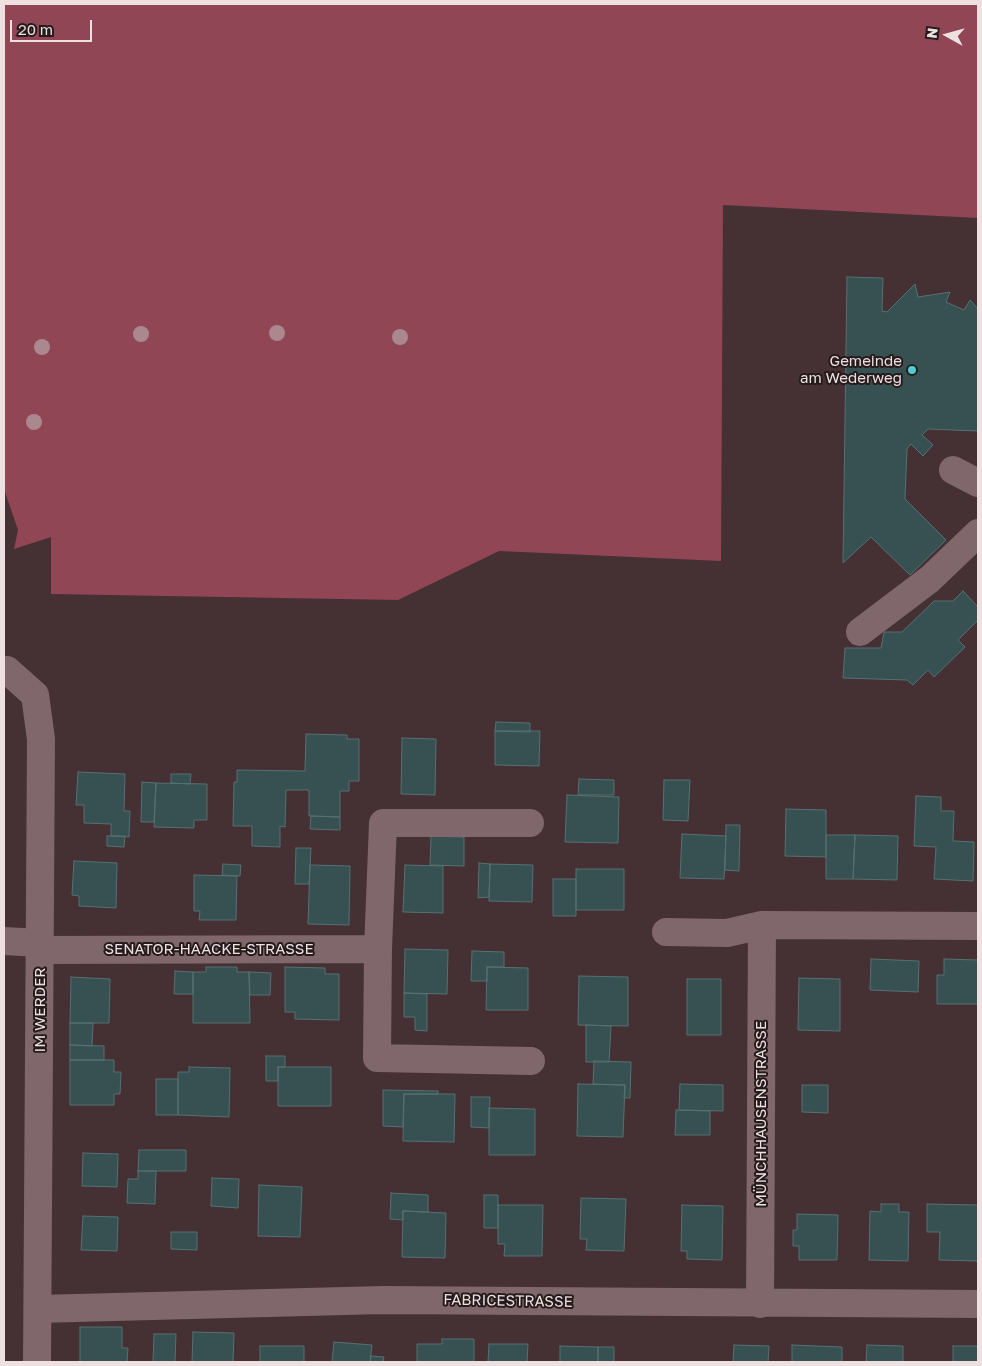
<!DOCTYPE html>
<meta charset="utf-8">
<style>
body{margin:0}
#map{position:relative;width:982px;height:1366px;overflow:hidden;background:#453033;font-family:"Golos Text",sans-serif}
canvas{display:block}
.frame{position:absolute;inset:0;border:5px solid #eedfe1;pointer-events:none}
.north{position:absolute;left:922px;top:10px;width:50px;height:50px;-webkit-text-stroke:4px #251b1c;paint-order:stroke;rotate:277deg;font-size:14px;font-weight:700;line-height:20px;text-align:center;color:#eedfe1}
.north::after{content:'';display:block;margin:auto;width:18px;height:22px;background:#eedfe1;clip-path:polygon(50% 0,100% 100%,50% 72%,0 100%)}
.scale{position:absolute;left:10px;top:20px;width:82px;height:22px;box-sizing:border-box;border:2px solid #eedfe1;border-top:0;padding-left:6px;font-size:15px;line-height:18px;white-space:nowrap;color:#eedfe1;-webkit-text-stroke:4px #251b1c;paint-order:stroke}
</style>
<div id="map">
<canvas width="982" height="1366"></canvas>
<div class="frame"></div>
<div class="north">N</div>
<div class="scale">20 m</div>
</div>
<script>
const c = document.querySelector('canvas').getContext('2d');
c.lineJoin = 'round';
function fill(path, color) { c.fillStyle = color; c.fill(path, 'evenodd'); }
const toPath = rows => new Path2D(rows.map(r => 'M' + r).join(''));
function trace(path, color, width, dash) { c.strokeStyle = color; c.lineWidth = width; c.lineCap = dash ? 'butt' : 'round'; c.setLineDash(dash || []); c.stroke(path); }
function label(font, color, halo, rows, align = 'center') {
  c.font = font + ' "Golos Text",sans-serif'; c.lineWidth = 4; c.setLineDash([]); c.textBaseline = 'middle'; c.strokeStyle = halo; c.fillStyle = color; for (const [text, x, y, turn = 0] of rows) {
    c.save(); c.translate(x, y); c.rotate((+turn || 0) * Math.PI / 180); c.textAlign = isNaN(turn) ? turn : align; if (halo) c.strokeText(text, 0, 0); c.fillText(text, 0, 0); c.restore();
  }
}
fill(toPath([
 [4,4,978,4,978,218,723,205,721,561,499,551,398,600,51,594,51,537,14,549,18,530,4,489]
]), '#904655');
const building = toPath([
 [847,277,883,278,882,311,887,312,915,284,918,297,950,292,946,302,964,310,970,300,978,309,978,431,928,429,922,435,933,445,923,456,911,444,907,449,905,499,946,540,910,575,871,537,843,563,847,277],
 [963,591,978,607,978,620,958,640,965,647,934,677,928,670,913,685,907,680,843,678,845,648,881,648,884,632,902,632,934,601,953,601,963,591],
 [496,722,530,723,530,732,495,731,496,722],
 [495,731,540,731,539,766,495,765,495,731],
 [306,734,347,735,347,739,359,739,359,781,349,781,349,791,340,791,340,817,309,816,309,790,286,790,285,827,280,826,280,847,252,846,252,826,233,826,234,782,237,782,237,770,305,771,306,734],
 [402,738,436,739,435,795,401,794,402,738],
 [78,772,125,774,124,811,130,811,129,837,111,836,111,824,84,823,84,805,76,805,78,772],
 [171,774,191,774,190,784,171,783,171,774],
 [579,779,614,780,614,795,578,795,579,779],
 [664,780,690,780,688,821,663,820,664,780],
 [142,782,156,783,154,822,141,822,142,782],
 [156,783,207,784,207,820,194,820,194,828,154,827,156,783],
 [567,795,619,797,618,843,565,842,567,795],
 [916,796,941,797,941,811,954,811,953,841,974,842,973,881,934,879,936,847,914,846,916,796],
 [786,809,826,810,826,857,785,856,786,809],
 [311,816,340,817,340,830,310,829,311,816],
 [726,825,740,825,739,871,725,870,726,825],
 [682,834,726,836,724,879,680,878,682,834],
 [826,835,855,835,853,879,826,879,826,835],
 [855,835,898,836,897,880,853,879,855,835],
 [107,836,125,836,124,847,107,846,107,836],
 [431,836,464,837,464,866,430,865,431,836],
 [296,848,311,848,309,884,295,884,296,848],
 [74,861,117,863,116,908,79,906,79,896,72,895,74,861],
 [479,863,490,864,489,897,478,898,479,863],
 [223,864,241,865,240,876,222,875,223,864],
 [490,864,533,865,532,902,489,901,490,864],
 [310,865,350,866,349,925,308,924,310,865],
 [405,865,443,866,443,913,403,912,405,865],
 [576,869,624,869,624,910,576,910,576,869],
 [194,875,237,876,236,920,199,920,200,911,194,911,194,875],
 [553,879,576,879,576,916,553,916,553,879],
 [405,949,448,950,447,994,404,993,405,949],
 [472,951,504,952,504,967,487,967,487,981,471,981,472,951],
 [871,959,919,961,918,992,870,990,871,959],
 [944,959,978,960,978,1004,937,1004,937,975,944,975,944,959],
 [206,967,237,967,237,972,249,972,250,1023,193,1023,193,972,206,972,206,967],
 [285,967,325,968,325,974,339,974,339,1020,295,1019,295,1012,285,1012,285,967],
 [487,967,528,968,528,1010,486,1010,487,967],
 [175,971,193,972,193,994,174,994,175,971],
 [249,972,271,973,270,995,250,995,249,972],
 [579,976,628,977,628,1026,578,1025,579,976],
 [71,977,110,979,109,1023,70,1023,71,977],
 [799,978,840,979,840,1031,798,1030,799,978],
 [687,979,721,979,721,1035,687,1035,687,979],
 [404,993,427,994,427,1031,415,1030,415,1017,404,1017,404,993],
 [70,1023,93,1023,92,1046,70,1045,70,1023],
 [586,1025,611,1026,609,1062,586,1062,586,1025],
 [70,1045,104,1046,104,1060,70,1060,70,1045],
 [266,1056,285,1056,285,1067,278,1067,278,1081,266,1081,266,1056],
 [70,1060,114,1060,114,1072,121,1072,120,1094,114,1094,114,1105,70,1105,70,1060],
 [594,1061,631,1062,630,1098,624,1098,625,1085,593,1084,594,1061],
 [189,1067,230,1068,229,1117,178,1115,178,1072,189,1072,189,1067],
 [278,1067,331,1067,331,1106,278,1106,278,1067],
 [156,1079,178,1079,178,1115,156,1115,156,1079],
 [578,1084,625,1085,623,1137,577,1136,578,1084],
 [680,1084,723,1085,723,1111,679,1110,680,1084],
 [802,1085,828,1085,828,1113,802,1112,802,1085],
 [383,1090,438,1091,438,1094,404,1094,403,1127,383,1126,383,1090],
 [404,1094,455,1094,454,1142,403,1141,404,1094],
 [471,1097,490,1097,489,1128,471,1127,471,1097],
 [489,1108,535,1109,535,1155,489,1155,489,1108],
 [676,1110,710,1111,710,1135,675,1135,676,1110],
 [139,1150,186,1150,186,1171,138,1171,139,1150],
 [83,1153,118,1154,117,1187,82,1186,83,1153],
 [138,1171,156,1171,155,1204,127,1203,128,1179,138,1179,138,1171],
 [212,1178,239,1179,238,1208,211,1206,212,1178],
 [259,1185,302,1187,300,1237,258,1236,259,1185],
 [391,1193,428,1195,428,1212,403,1211,403,1220,390,1219,391,1193],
 [484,1195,498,1195,498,1228,484,1228,484,1195],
 [581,1198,626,1199,624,1251,586,1250,587,1239,580,1239,581,1198],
 [881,1204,899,1204,899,1212,909,1212,908,1261,869,1260,870,1211,881,1212,881,1204],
 [927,1204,978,1205,978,1261,939,1260,940,1232,927,1232,927,1204],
 [498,1205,543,1205,542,1256,504,1256,505,1244,498,1244,498,1205],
 [682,1205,723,1206,722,1260,687,1259,687,1251,681,1251,682,1205],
 [403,1211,446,1213,445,1258,402,1257,403,1211],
 [797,1214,838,1215,837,1260,799,1260,799,1246,793,1246,793,1230,797,1230,797,1214],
 [83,1216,118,1217,117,1251,81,1250,83,1216],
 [171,1232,197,1232,197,1250,171,1249,171,1232],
 [80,1327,122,1327,122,1348,128,1348,127,1362,135,1362,80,1362,80,1327],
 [193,1332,234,1333,233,1362,192,1362,193,1332],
 [154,1334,176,1334,175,1362,153,1362,154,1334],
 [442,1339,474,1339,474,1362,417,1362,417,1344,442,1344,442,1339],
 [334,1342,372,1345,370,1362,332,1362,334,1342],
 [489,1344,528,1344,527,1362,488,1362,489,1344],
 [734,1345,769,1346,768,1362,733,1362,734,1345],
 [792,1345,842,1347,842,1362,792,1362,792,1345],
 [867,1345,903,1346,903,1362,866,1362,867,1345],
 [260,1346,304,1346,304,1362,260,1362,260,1346],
 [560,1346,598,1347,598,1362,560,1362,560,1346],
 [953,1346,978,1346,978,1362,953,1362,953,1346],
 [598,1347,614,1347,614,1362,598,1362,598,1347],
 [371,1356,384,1357,383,1362,370,1362,371,1356]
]);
fill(building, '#375152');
trace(building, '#567172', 1);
trace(toPath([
 [953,470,978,483],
 [860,632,930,579,978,533],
 [7,670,35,695,41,739,37,1362],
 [666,932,727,933,762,925],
 [4,941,40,943],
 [378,949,383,823,530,823],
 [40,950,378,949,377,1058,531,1061],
 [760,1304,762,925,978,926],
 [38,1309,383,1300,978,1304]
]), '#7f676b', 28);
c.fillStyle = '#ab888d';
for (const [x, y] of [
 [277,333],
 [141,334],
 [400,337],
 [42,347],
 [34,422]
]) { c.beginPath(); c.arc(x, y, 8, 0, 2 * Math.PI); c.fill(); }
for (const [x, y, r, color] of [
 [912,370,5,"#51ccd1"]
]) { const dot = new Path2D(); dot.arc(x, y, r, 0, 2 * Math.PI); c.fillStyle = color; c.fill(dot); trace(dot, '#251b1c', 2); }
label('15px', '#eedfe1', '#251b1c', [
 ["Gemeinde",902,361],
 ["am Wederweg",902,378]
], 'right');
label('15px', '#eedfe1', '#251b1c', [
 ["SENATOR-HAACKE-STRASSE",209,949],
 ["IM WERDER",40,1010,-90],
 ["MÜNCHHAUSENSTRASSE",761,1114,-90],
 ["FABRICESTRASSE",508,1301,1]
]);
</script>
